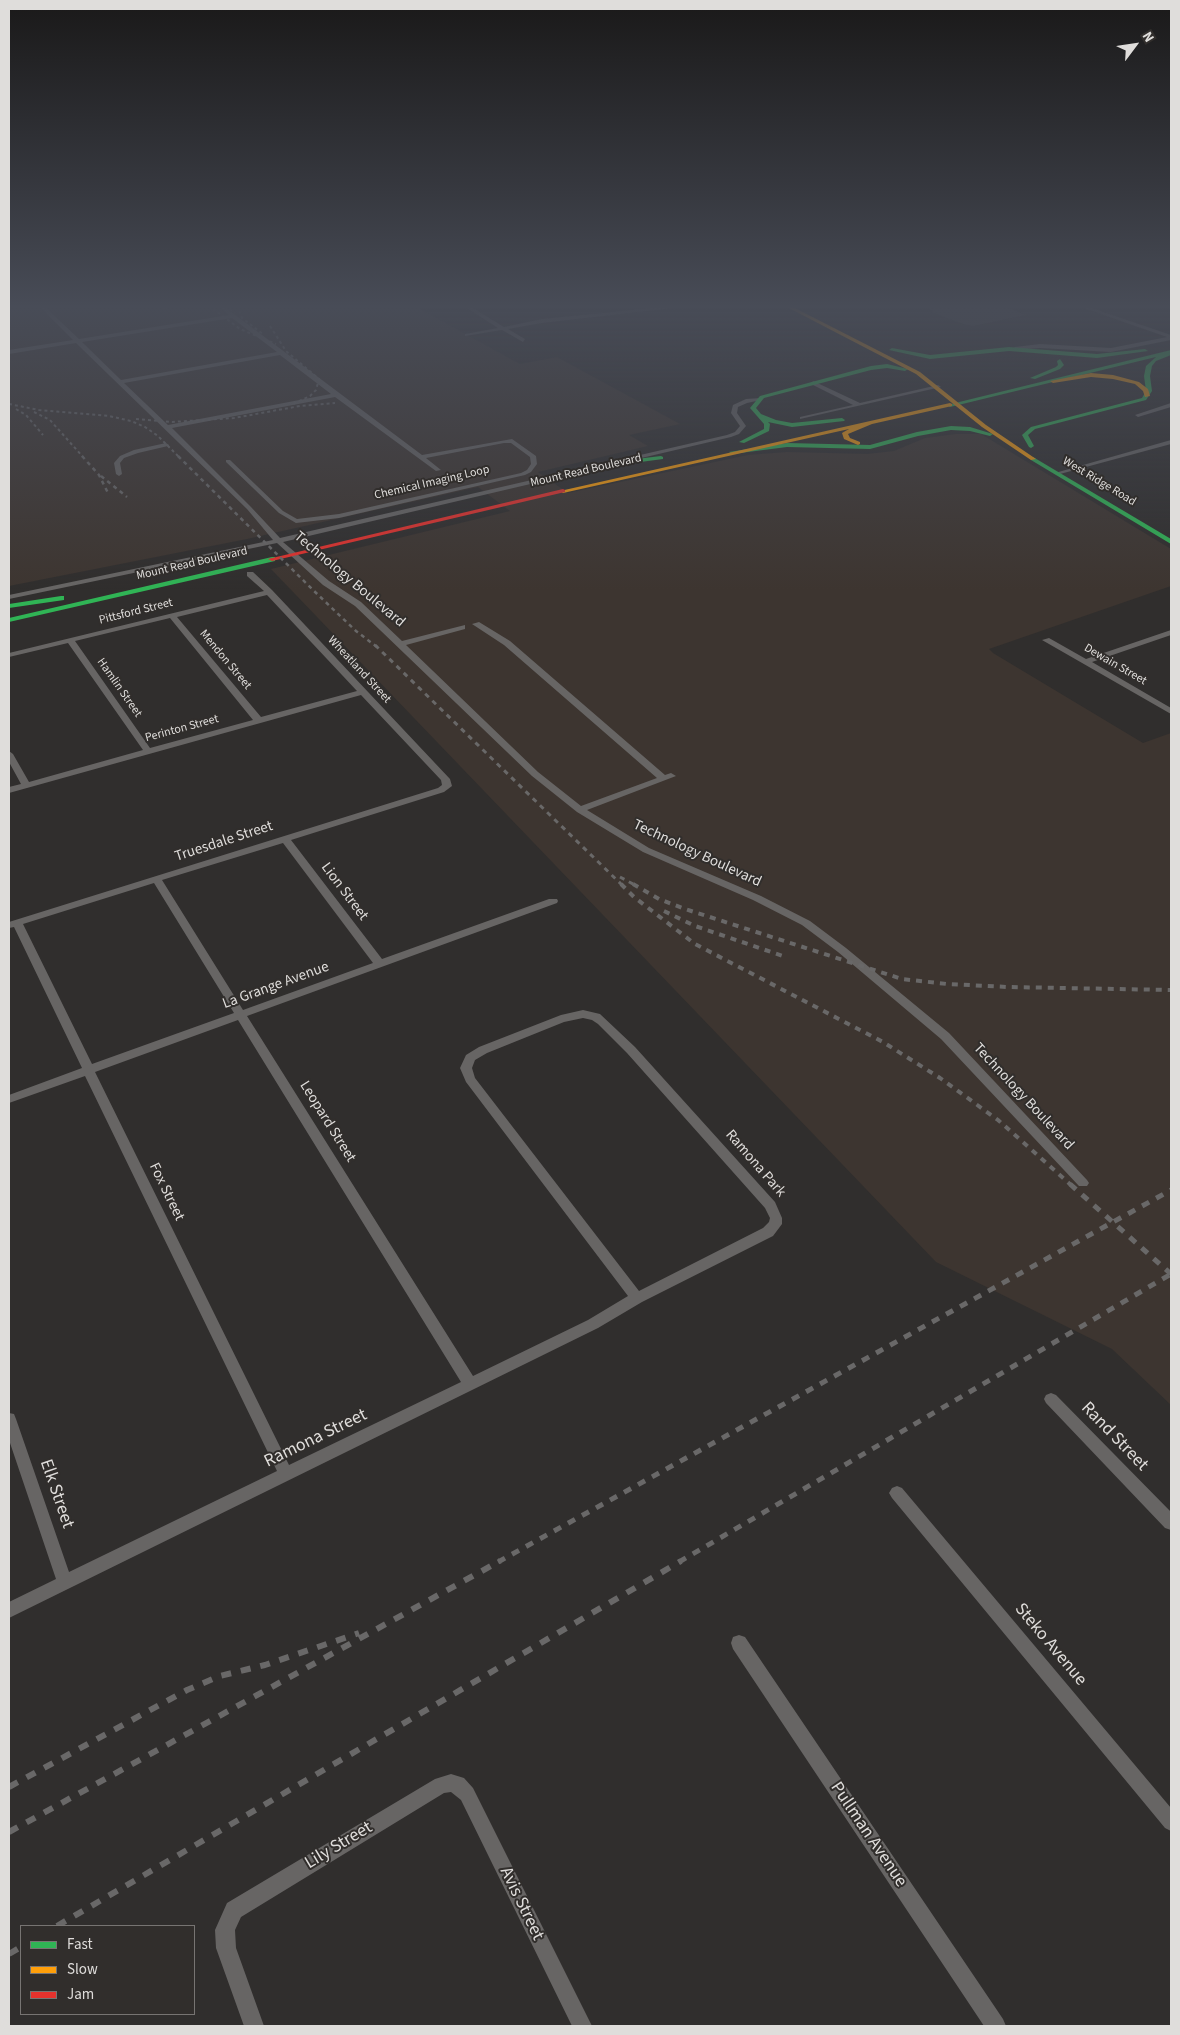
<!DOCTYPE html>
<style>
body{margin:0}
#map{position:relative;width:1180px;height:2035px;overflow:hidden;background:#302e2d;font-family:"Source Sans 3",sans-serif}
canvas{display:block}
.frame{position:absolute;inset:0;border:10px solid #dfdddb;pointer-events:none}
.legend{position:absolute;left:20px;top:1925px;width:175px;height:90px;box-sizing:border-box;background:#312e2c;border:1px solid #777472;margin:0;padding:6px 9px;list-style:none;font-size:15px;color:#dfdddb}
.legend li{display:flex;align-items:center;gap:10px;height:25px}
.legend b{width:25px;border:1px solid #777472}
.north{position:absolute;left:1110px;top:20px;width:50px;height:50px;-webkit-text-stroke:4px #312e2c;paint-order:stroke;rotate:59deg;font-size:14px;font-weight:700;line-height:20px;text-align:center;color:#dfdddb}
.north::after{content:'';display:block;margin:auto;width:18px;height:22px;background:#dfdddb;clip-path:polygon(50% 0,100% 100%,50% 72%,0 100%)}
</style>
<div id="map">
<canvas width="1180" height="2035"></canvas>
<div class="frame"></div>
<ul class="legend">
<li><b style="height:6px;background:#30b455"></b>Fast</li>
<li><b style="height:6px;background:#ff9f0a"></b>Slow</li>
<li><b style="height:6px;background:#e5322d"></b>Jam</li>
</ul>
<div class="north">N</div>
</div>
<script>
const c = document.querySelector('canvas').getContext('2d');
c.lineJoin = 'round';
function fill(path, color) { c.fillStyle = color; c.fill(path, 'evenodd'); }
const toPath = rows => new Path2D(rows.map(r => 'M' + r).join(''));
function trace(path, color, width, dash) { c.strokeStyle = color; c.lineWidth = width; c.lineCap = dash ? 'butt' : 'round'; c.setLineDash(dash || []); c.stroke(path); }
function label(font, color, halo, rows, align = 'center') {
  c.font = font + ' "Source Sans 3",sans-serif'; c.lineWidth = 4; c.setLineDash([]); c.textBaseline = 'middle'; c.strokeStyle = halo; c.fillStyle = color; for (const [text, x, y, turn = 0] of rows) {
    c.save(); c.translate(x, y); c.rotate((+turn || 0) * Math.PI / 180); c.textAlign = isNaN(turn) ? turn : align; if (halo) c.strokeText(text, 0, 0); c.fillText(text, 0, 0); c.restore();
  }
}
fill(toPath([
 [9,305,413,305,520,364,557,357,680,424,629,435,648,446,538,472,568,493,748,455,787,452,867,454,894,451,925,438,956,434,981,434,1171,549,1171,586,989,649,993,653,1143,743,1171,733,1171,1405,1112,1349,936,1262,271,569,510,511,478,487,247,539,9,586]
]), '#3d3530');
fill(toPath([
 [1001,305,1026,315,973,326,963,324,931,312,934,311,922,306]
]), '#444342');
fill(toPath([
 [38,305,43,305,79,339,229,315,217,305,222,305,422,455,512,439,536,456,537,464,531,472,525,475,339,518,296,523,279,513,226,462,226,460,230,460,283,511,297,519,339,514,521,473,527,470,531,464,530,457,511,443,504,443,426,458,441,470,436,471,335,397,172,428,251,507,280,538,727,435,735,432,740,426,731,413,733,405,746,399,761,398,761,400,747,403,738,407,737,413,746,426,739,434,731,437,283,542,329,581,361,602,402,641,465,625,465,629,406,645,538,772,581,806,657,778,504,645,472,624,479,622,510,641,665,775,671,773,676,776,587,810,649,848,761,896,810,921,846,948,949,1033,1087,1180,1089,1183,1087,1186,1079,1186,941,1039,838,952,802,925,753,900,643,852,577,812,532,776,355,606,323,585,277,543,9,599,9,595,273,540,247,509,76,343,9,354,9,350,73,340,38,305],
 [232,318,277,352,121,380,82,342,232,318],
 [280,355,331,394,168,425,124,383,280,355],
 [161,305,166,305,169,308,164,309,161,305],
 [462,305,468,305,504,327,542,319,681,305,700,305,542,323,508,329,525,339,523,342,502,330,465,336,465,334,498,328,462,305],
 [1075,305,1083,305,1171,335,1171,340,1111,352,1040,348,1013,350,1015,347,1040,344,1111,348,1167,337,1075,305],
 [813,381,860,403,938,385,941,387,800,419,800,417,853,405,811,384,813,381],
 [1171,403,1171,407,1138,417,1135,415,1171,403],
 [1171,440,1171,444,1060,474,1055,473,1171,440],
 [166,443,169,445,168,446,138,453,124,458,120,463,122,474,119,476,116,474,114,463,120,456,134,450,166,443],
 [247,572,253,572,272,590,450,779,452,786,444,792,291,840,382,959,549,899,557,899,558,901,557,903,247,1016,473,1376,588,1320,628,1296,466,1082,460,1068,466,1055,479,1047,561,1015,583,1010,600,1014,635,1047,775,1202,782,1218,782,1224,773,1236,642,1302,598,1328,9,1618,9,1602,56,1579,9,1440,9,1413,14,1414,16,1419,69,1572,277,1471,85,1076,9,1103,9,1095,82,1068,14,927,9,928,9,922,438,788,442,785,441,780,361,695,9,793,9,787,21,784,9,762,9,751,13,754,29,782,143,750,68,643,9,657,9,653,264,591,247,576,247,572],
 [267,595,357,691,261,717,177,617,267,595],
 [170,618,253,720,150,748,75,641,170,618],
 [283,843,373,963,243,1010,162,880,283,843],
 [154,883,234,1013,92,1064,23,924,154,883],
 [583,1018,592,1020,598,1024,627,1053,765,1208,770,1218,769,1222,763,1228,639,1291,475,1078,472,1068,475,1060,487,1053,564,1022,583,1018],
 [238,1020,461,1382,289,1465,95,1072,238,1020],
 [1171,630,1171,635,1092,662,1171,708,1171,714,1042,640,1049,638,1086,659,1171,630],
 [1051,1393,1056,1395,1171,1512,1171,1530,1165,1528,1046,1403,1044,1399,1046,1395,1051,1393],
 [897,1486,902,1488,1171,1808,1171,1831,1165,1828,892,1498,889,1493,892,1488,897,1486],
 [739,1635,745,1637,1003,2019,1006,2026,984,2026,733,1649,731,1643,733,1637,739,1635],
 [451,1774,464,1778,473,1788,592,2026,572,2026,461,1800,451,1792,444,1793,241,1917,235,1930,236,1948,264,2026,244,2026,216,1948,215,1930,227,1903,435,1779,451,1774]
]), '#676564');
fill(toPath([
 [1009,347,1097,354,1145,349,1148,351,1097,358,1009,351,930,359,889,350,892,348,930,355,1009,347],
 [1171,350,1171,355,1156,361,1152,366,1150,376,1152,391,1146,400,1035,429,1028,435,1034,446,1031,448,1029,447,1022,435,1031,427,1142,398,1146,391,1144,376,1146,366,1156,357,950,407,947,405,1171,350],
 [1060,359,1064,365,1060,369,1035,379,1030,378,1056,367,1058,365,1057,361,1060,359],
 [887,364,908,369,905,371,887,368,871,370,764,398,756,408,761,414,776,420,792,423,842,418,845,420,844,421,792,427,768,422,770,424,769,431,744,443,739,442,764,429,764,424,750,408,760,396,871,366,887,364],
 [951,426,970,427,993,434,990,436,970,431,951,430,918,436,870,449,787,447,732,454,729,452,787,443,870,445,917,432,951,426],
 [661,456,663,457,663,459,603,467,600,465,603,463,661,456],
 [1033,457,1171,539,1171,544,1031,460,1031,458,1033,457],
 [272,557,275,557,275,561,9,622,9,618,272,557],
 [61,596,64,596,64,600,9,608,9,604,61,596]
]), '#30b455');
fill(toPath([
 [783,305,789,305,920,372,986,425,1036,459,1031,460,982,427,916,374,783,305],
 [1091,373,1113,375,1139,382,1148,389,1150,396,1145,397,1143,391,1135,384,1113,379,1091,377,1053,383,1050,381,1091,373],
 [950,403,952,404,952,406,872,424,848,434,850,438,860,442,860,444,858,445,844,439,842,433,849,429,563,493,560,491,950,403]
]), '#ff9f0a');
fill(toPath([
 [563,489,565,490,565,492,272,561,268,559,563,489]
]), '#e5322d');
trace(toPath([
 [208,305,240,329,276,344],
 [225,305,235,313],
 [237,305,242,318,264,335],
 [270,326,286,351,319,379,316,390,310,396,293,404],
 [9,404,39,410,109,416,131,421,145,427,158,436,179,457],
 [16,409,26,415,43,435],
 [34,412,50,420,83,457],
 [136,419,172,422,234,418,300,406,335,403]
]), '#696868', 2, [3, 3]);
trace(toPath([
 [82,456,99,475,109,495],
 [178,456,313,590,356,631,377,647],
 [101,476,127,497]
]), '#696868', 2.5, [4, 4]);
trace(toPath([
 [375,645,622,885],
 [620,877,635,885]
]), '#696868', 3, [5, 5]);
trace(toPath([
 [621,884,634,897,695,944,883,1042,940,1078,998,1120,1071,1185],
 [633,884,659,899,685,909,902,979,947,984,1008,987,1171,990],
 [664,911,695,926,783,956]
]), '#696868', 4, [6, 6]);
trace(toPath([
 [1070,1184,1171,1274],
 [498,1562,1171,1190],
 [679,1562,1171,1274]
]), '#696868', 5, [8, 8]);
trace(toPath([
 [9,1787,187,1690,220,1676,265,1665,359,1633],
 [9,1832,500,1561],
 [57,1926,681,1561],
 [9,1954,21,1947]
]), '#696868', 6, [10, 10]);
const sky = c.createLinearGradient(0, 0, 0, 590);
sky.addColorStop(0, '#1a1919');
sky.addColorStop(0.52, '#484c57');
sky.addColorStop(1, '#484c5700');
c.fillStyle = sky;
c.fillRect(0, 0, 1180, 590);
label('12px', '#dfdddb', '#312e2c', [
 ["Mount Read Boulevard",586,471,-13],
 ["West Ridge Road",1099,482,31],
 ["Chemical Imaging Loop",432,483,-13],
 ["Mount Read Boulevard",192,564,-13],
 ["Pittsford Street",136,612,-14],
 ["Mendon Street",225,660,50],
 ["Dewain Street",1115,665,30],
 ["Wheatland Street",359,670,47],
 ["Hamlin Street",119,688,55],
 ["Perinton Street",182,729,-15]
]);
label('15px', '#dfdddb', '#312e2c', [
 ["Technology Boulevard",349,580,40],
 ["Truesdale Street",224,842,-18],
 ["Technology Boulevard",697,854,25],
 ["Lion Street",344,892,53],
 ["La Grange Avenue",276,986,-20],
 ["Technology Boulevard",1023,1097,47],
 ["Leopard Street",327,1122,58],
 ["Ramona Park",755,1164,49],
 ["Fox Street",166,1192,64]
]);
label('18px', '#dfdddb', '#312e2c', [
 ["Rand Street",1114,1437,46],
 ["Ramona Street",316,1439,-26],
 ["Elk Street",56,1494,71],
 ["Steko Avenue",1050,1645,50],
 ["Pullman Avenue",868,1835,56],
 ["Lily Street",339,1846,-31],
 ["Avis Street",521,1904,64]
]);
</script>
